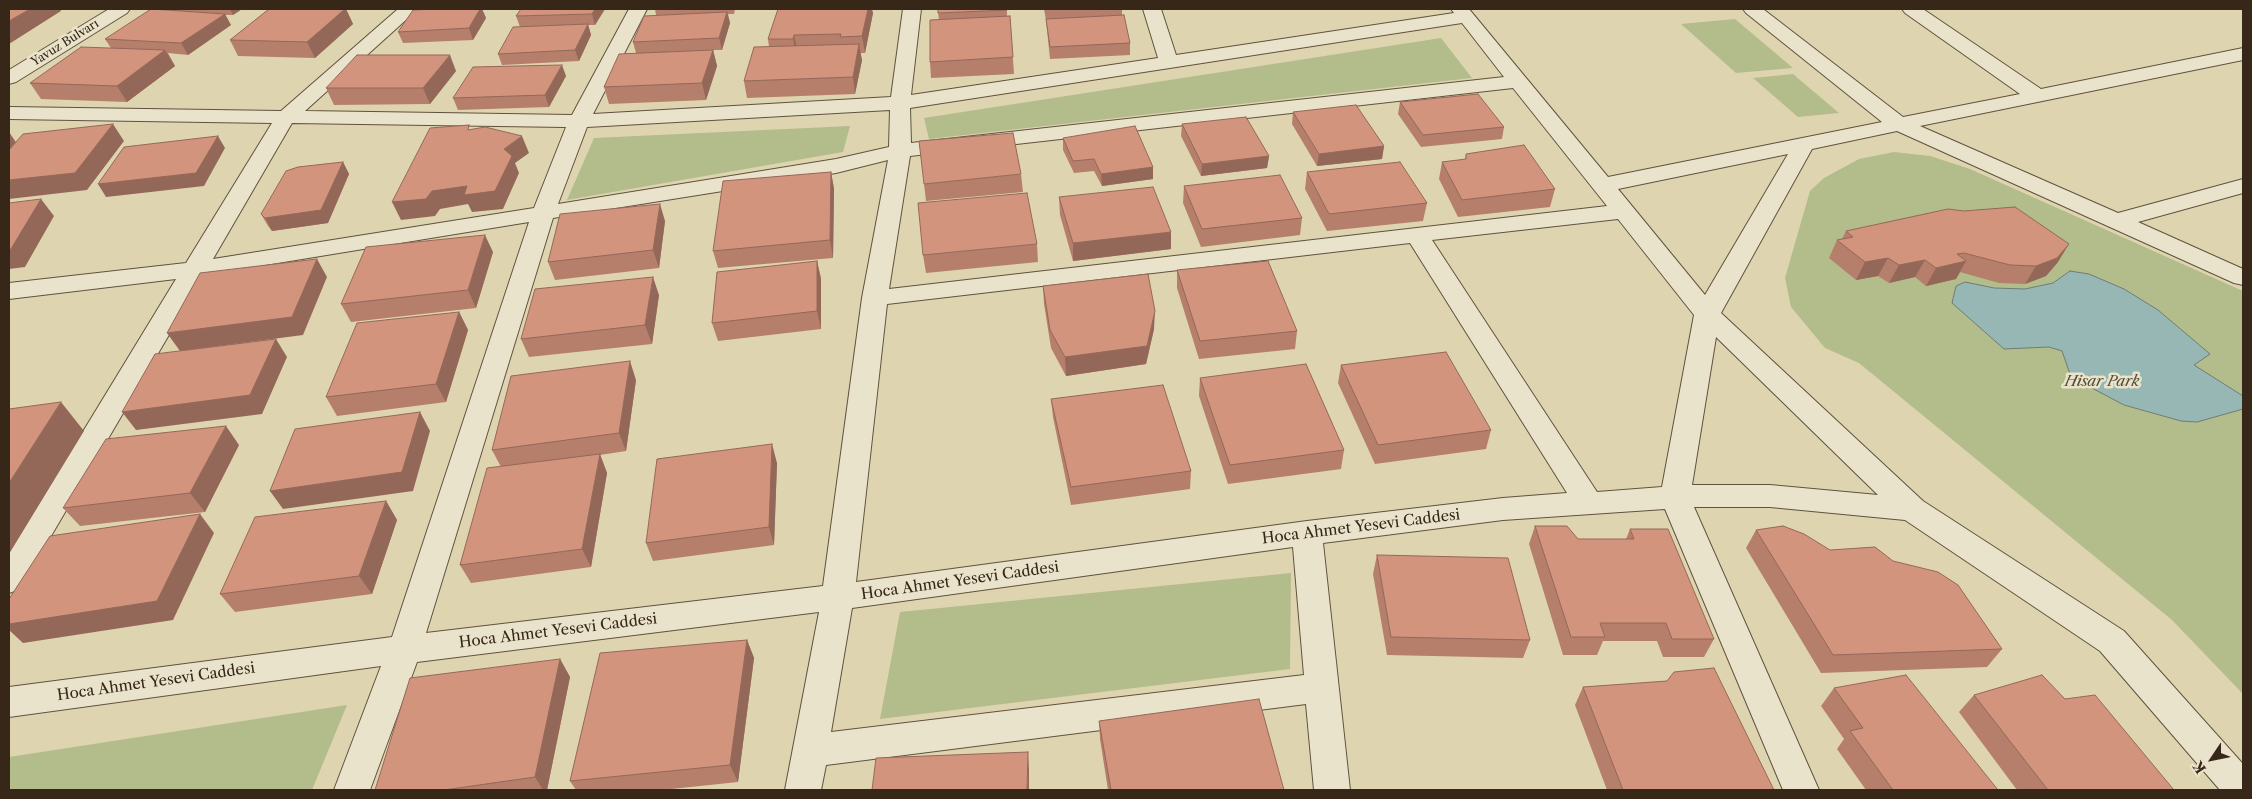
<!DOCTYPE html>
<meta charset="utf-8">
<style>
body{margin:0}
#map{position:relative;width:2252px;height:799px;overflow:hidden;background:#dfd4b0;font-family:"Libre Caslon Text",serif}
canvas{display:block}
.frame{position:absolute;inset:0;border:10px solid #362718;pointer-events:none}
.north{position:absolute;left:2187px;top:734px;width:50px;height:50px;-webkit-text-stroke:4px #eae3cc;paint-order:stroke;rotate:236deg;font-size:14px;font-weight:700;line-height:20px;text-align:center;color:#362718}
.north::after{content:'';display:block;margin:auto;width:18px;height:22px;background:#362718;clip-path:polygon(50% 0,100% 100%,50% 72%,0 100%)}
</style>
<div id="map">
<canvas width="2252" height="799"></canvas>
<div class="frame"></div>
<div class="north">K</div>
</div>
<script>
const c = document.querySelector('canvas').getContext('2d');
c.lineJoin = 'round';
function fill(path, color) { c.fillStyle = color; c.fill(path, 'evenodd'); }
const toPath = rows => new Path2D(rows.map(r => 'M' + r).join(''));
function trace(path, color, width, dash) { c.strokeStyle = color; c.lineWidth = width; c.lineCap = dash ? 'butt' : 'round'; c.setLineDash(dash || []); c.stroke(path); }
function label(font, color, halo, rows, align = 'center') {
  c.font = font + ' "Libre Caslon Text",serif'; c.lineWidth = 5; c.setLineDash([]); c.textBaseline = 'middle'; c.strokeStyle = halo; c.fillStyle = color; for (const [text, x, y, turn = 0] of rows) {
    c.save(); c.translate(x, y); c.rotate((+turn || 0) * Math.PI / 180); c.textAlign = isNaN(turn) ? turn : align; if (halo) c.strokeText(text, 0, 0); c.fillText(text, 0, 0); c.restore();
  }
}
fill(toPath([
 [1735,19,1793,68,1736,73,1681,24],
 [1441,38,1472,78,929,139,924,118],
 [1793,74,1839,113,1798,117,1753,78],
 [850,126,843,152,567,200,594,138],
 [1894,152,1930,156,1970,169,2243,291,2243,694,2172,620,1859,363,1825,348,1791,307,1785,278,1810,191,1824,178,1859,159],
 [1291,573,1290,669,880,719,900,612],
 [347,705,312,790,9,790,9,757]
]), '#b2bd8b');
const water = toPath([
 [2070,271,2089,274,2124,289,2158,310,2210,354,2194,365,2243,396,2243,409,2197,422,2181,421,2124,405,2071,377,2062,351,2049,347,2004,349,1952,303,1956,286,1965,282,1994,288,2025,289,2053,283,2070,271]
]);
fill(water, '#96b7b4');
trace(water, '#707d76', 1);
const minor = toPath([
 [109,9,130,9,127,13,16,82,9,84,9,70,109,9],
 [398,9,418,9,305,111,572,115,629,9,647,9,593,114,891,97,903,9,921,9,911,95,1158,58,1143,9,1161,9,1176,55,1454,13,1451,9,1469,9,1608,177,1882,122,1746,13,1743,9,1763,9,1903,117,2020,94,1905,13,1902,9,1923,9,2041,89,2243,48,2243,60,1920,126,2118,213,2243,179,2243,193,2138,222,2243,269,2243,285,2234,283,1897,131,1812,149,1721,313,1923,501,2124,631,2243,764,2243,790,2220,790,2100,651,1905,520,1770,507,1694,507,1819,790,1783,790,1665,509,1503,520,1323,543,1350,790,1314,790,1306,704,826,765,821,790,785,790,819,612,417,662,370,790,334,790,381,666,9,717,9,687,392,637,529,222,204,275,20,589,9,593,9,553,176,279,9,299,9,283,186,263,272,123,9,119,9,107,281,111,398,9],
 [1462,23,1504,77,911,143,910,108,1462,23],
 [1513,88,1607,206,889,289,910,156,1513,88],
 [890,110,889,147,836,159,558,204,587,127,890,110],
 [292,123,566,127,534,208,213,259,292,123],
 [1788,154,1705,295,1618,189,1788,154],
 [888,160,862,298,823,586,426,633,553,218,836,173,888,160],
 [1618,219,1694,315,1662,487,1597,492,1432,240,1618,219],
 [1410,243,1567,493,1503,498,1307,521,856,582,887,304,1410,243],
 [1716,337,1878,495,1770,485,1692,485,1716,337],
 [1293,547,1304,675,831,732,852,608,1293,547]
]);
trace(minor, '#60523e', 2);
fill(minor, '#eae3cc');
fill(toPath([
 [172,9,242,9,233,15,225,15,231,25,188,55,168,53,175,66,127,102,41,99,30,83,111,48,105,39,173,11],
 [269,9,346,9,353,24,315,58,238,56,230,40],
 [437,9,482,9,486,18,473,40,403,43,398,32],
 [521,9,605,9,595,25,588,25,591,35,579,61,502,65,498,54,520,27,516,16],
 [655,9,735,9,734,14,728,14,730,23,722,50,713,50,717,66,706,100,609,104,604,87,636,53,633,42,656,15],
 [1007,9,1007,16,1010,16,1014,74,931,78,930,62,939,20,938,13],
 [1044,9,1122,9,1122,15,1130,43,1130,55,1050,59,1046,20],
 [873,13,865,53,860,53,862,60,855,94,747,98,744,81,769,47,768,39],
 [456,71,430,104,334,105,326,88],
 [566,76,549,107,458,110,453,98],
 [1400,102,1504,127,1502,139,1421,147,1398,114],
 [1293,112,1384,146,1382,159,1317,166,1292,124],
 [1182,124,1269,156,1267,168,1201,176,1181,136],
 [1063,138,1153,167,1153,179,1102,186,1094,171,1074,173,1063,150],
 [1466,154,1555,189,1550,207,1458,217,1439,179,1442,162,1465,160],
 [343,162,349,174,328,223,272,231,268,226,261,214],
 [831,172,834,189,833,258,718,268,713,251],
 [1307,172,1427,203,1423,221,1327,231,1305,189],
 [1021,174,1023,192,926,201,924,184],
 [1184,186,1302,218,1300,235,1201,247,1183,203],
 [1059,197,1171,249,1073,261,1060,215],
 [665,221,659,268,555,280,548,262],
 [1846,231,2058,262,2046,276,2025,284,1999,283,1960,272,1956,279,1926,286,1915,277,1889,283,1878,276,1856,280,1829,258,1837,240,1842,239],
 [1037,244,1038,262,926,273,923,255],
 [493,252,476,308,351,322,341,304],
 [817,261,821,279,821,329,718,341,712,323],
 [1177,270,1297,331,1295,349,1199,359,1177,288],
 [1043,286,1154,329,1146,364,1066,376,1051,348,1044,304],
 [659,295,652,344,529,357,521,339],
 [459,312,468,330,446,402,337,416,326,397],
 [1341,365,1491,430,1486,449,1375,464,1338,383],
 [1200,378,1344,450,1341,469,1228,484,1199,396],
 [636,380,626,451,600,455,607,473,591,567,471,583,460,565,501,467,492,450],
 [1051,399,1191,471,1190,489,1071,505,1053,417],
 [239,445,205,512,80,526,63,508],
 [777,463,774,545,653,561,646,543],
 [386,501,397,520,372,594,235,612,220,594],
 [1535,526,1578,539,1626,539,1630,529,1714,639,1704,657,1663,657,1657,641,1603,641,1597,655,1563,655,1529,544],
 [1756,530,1830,550,1893,561,2002,649,1987,667,1821,673,1746,548],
 [1377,555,1530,640,1523,658,1387,655,1373,574],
 [747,640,754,658,738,782,662,790,576,790,570,781],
 [560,659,570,677,547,790,375,790],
 [1583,687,1774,790,1607,790,1575,705],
 [1834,688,1998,790,1866,790,1837,749,1844,739,1821,706],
 [1974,695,2065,699,2174,790,2017,790,1959,712],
 [1099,721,1284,790,1108,790,1100,739]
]), '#b57f6c');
fill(toPath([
 [30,9,60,9,61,11,9,44,9,21],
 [230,9,242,9,233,15],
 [345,9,346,9,353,24,315,58,307,42],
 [480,9,482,9,486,18,473,40,469,28],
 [595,9,605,9,595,25,592,14],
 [868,9,872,9,873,13,865,53,862,36],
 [727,12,730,23,722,50,719,38],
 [225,14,231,25,188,55,181,43],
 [588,24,591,35,579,61,575,50],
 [794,35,798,51,796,55,793,39],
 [859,44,862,60,855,94,853,77],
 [165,50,175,66,127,102,117,86],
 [713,50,717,66,706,100,702,83],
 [450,55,456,71,430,104,423,88],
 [562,65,566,76,549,107,545,95],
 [113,124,124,141,87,190,9,199,9,180],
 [9,132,20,148,9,156],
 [218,136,225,148,204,186,106,197,98,184],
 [522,136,529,153,515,163,519,173,503,209,472,212,468,204,440,209,435,216,401,220,392,202,432,191,504,149],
 [1384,146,1382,159,1317,166,1319,154],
 [1269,156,1267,168,1201,176,1202,164],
 [343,162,349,174,328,223,272,231,265,218],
 [1153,167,1153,179,1102,186,1101,174],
 [831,172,834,189,833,258,830,240],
 [41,199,54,216,25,267,9,269,9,250],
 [660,204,665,221,659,268,653,250],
 [1171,232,1171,249,1073,261,1073,243],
 [485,235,493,252,476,308,468,290],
 [2069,244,2058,262,2046,276,2025,284,2036,266],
 [1888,258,1878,276,1856,280,1865,262],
 [317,259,327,277,303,335,180,351,167,333],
 [1925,260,1915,277,1889,283,1899,265],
 [817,261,821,279,821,329,817,311],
 [1966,261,1956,279,1926,286,1936,268],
 [653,277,659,295,652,344,645,325],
 [1155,311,1154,329,1146,364,1066,376,1065,357],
 [459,312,468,330,446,402,436,384],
 [276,339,287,357,262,414,136,430,122,412],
 [630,361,636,380,626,451,619,433],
 [61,402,84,431,9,554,9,483],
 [420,412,430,431,413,491,283,509,270,491],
 [226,426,239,445,205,512,190,493],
 [772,444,777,463,774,545,769,527],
 [600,454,607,473,591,567,582,549],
 [386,501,397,520,372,594,359,576],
 [200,514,214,533,173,620,23,643,9,630,9,624],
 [747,640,754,658,738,782,730,765],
 [560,659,570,677,547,790,543,790,535,777],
 [1028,752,1029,770,1029,790,1027,790]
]), '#946858');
const building = toPath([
 [9,9,30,9,9,21,9,9],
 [151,9,225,14,181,43,105,39,151,9],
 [269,9,345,9,307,42,230,40,269,9],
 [436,9,480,9,469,28,398,32,413,10,436,9],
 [521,9,595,9,592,14,516,16,521,9],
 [778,9,868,9,862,36,840,37,841,34,794,35,793,39,768,39,778,9],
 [938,9,1006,9,1007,10,938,13,938,9],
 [727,12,719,38,633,42,644,16,727,12],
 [1124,15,1130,43,1050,47,1046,19,1124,15],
 [1010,16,1013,57,930,62,930,20,1010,16],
 [588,24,575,50,498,54,513,27,588,24],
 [859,44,853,77,744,81,754,47,859,44],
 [81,47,165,50,117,86,30,83,81,47],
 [713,50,702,83,604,87,619,54,713,50],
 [357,55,450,55,423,88,326,88,357,55],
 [562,65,545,95,453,98,473,67,562,65],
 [1478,94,1504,127,1423,135,1400,102,1478,94],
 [1356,105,1384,146,1319,154,1293,112,1356,105],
 [1246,117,1269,156,1202,164,1182,124,1246,117],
 [113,124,75,173,9,180,9,150,23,134,113,124],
 [469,125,468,130,485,127,522,136,504,149,512,156,495,191,464,195,467,186,432,191,426,199,392,202,430,128,469,125],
 [1135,126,1153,167,1101,174,1094,159,1073,161,1063,138,1135,126],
 [1013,133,1021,174,924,184,919,141,1013,133],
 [218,136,196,173,98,184,124,147,218,136],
 [1524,145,1555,189,1462,200,1442,162,1466,159,1466,154,1524,145],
 [343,162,321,210,265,218,261,214,286,171,298,167,343,162],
 [1400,162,1427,203,1329,214,1307,172,1400,162],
 [831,172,830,240,713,251,723,181,831,172],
 [1280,175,1302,218,1202,229,1184,186,1280,175],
 [1153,187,1171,232,1073,243,1059,197,1153,187],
 [1027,193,1037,244,923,255,918,203,1027,193],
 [41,199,11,249,9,250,9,203,41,199],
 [660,204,653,250,548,262,560,214,660,204],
 [2015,207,2069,244,2057,258,2036,266,2010,265,1964,253,1957,254,1966,261,1936,268,1925,260,1899,265,1888,258,1865,262,1837,240,1853,237,1846,231,1948,209,1964,211,2015,207],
 [485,235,468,290,341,304,366,247,485,235],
 [317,259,292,317,167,333,200,273,317,259],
 [817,261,817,311,712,323,717,272,817,261],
 [1268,261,1297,331,1200,341,1177,270,1268,261],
 [1148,274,1155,311,1147,346,1065,357,1050,330,1043,286,1148,274],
 [653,277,645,325,521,339,535,289,653,277],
 [459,312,436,384,326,397,357,323,459,312],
 [276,339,250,395,122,412,155,354,276,339],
 [1446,352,1491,430,1378,445,1341,365,1446,352],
 [630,361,619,433,492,450,511,376,630,361],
 [1306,364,1344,450,1230,465,1200,378,1306,364],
 [1163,385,1191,471,1071,487,1051,399,1163,385],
 [61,402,9,483,9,409,61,402],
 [420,412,402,472,270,491,295,429,420,412],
 [226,426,190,493,63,508,106,439,226,426],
 [772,444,769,527,646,543,657,459,772,444],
 [600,454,582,549,460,565,487,468,600,454],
 [386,501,359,576,220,594,255,517,386,501],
 [200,514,157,601,9,624,9,599,50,536,200,514],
 [1535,526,1567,526,1578,539,1634,539,1630,529,1668,529,1714,639,1672,639,1666,623,1600,623,1605,637,1571,637,1535,526],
 [1783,526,1804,534,1830,550,1875,547,1893,561,1938,572,1958,585,2002,649,1833,655,1756,530,1783,526],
 [1377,555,1508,558,1530,640,1391,637,1377,555],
 [747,640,730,765,570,781,600,653,747,640],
 [560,659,535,777,444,790,375,790,410,678,560,659],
 [1714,668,1774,790,1623,790,1583,687,1667,681,1674,672,1714,668],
 [1906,675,1998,790,1893,790,1850,731,1863,728,1834,688,1906,675],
 [2042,675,2065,699,2095,695,2174,790,2048,790,1974,695,2042,675],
 [1259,699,1284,790,1111,790,1099,721,1259,699],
 [1028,752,1027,790,872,790,876,758,1028,752]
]);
fill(building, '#d3947d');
trace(building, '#946858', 1);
label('12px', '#362718', '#eae3cc', [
 ["Yavuz Bulvarı",65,43,-32]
]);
label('italic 15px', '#554c35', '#eae3cc', [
 ["Hisar Park",2102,382]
]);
label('15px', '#362718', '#eae3cc', [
 ["Hoca Ahmet Yesevi Caddesi",1361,527,-7],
 ["Hoca Ahmet Yesevi Caddesi",960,581,-8],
 ["Hoca Ahmet Yesevi Caddesi",558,631,-7],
 ["Hoca Ahmet Yesevi Caddesi",156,682,-8]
]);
</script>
